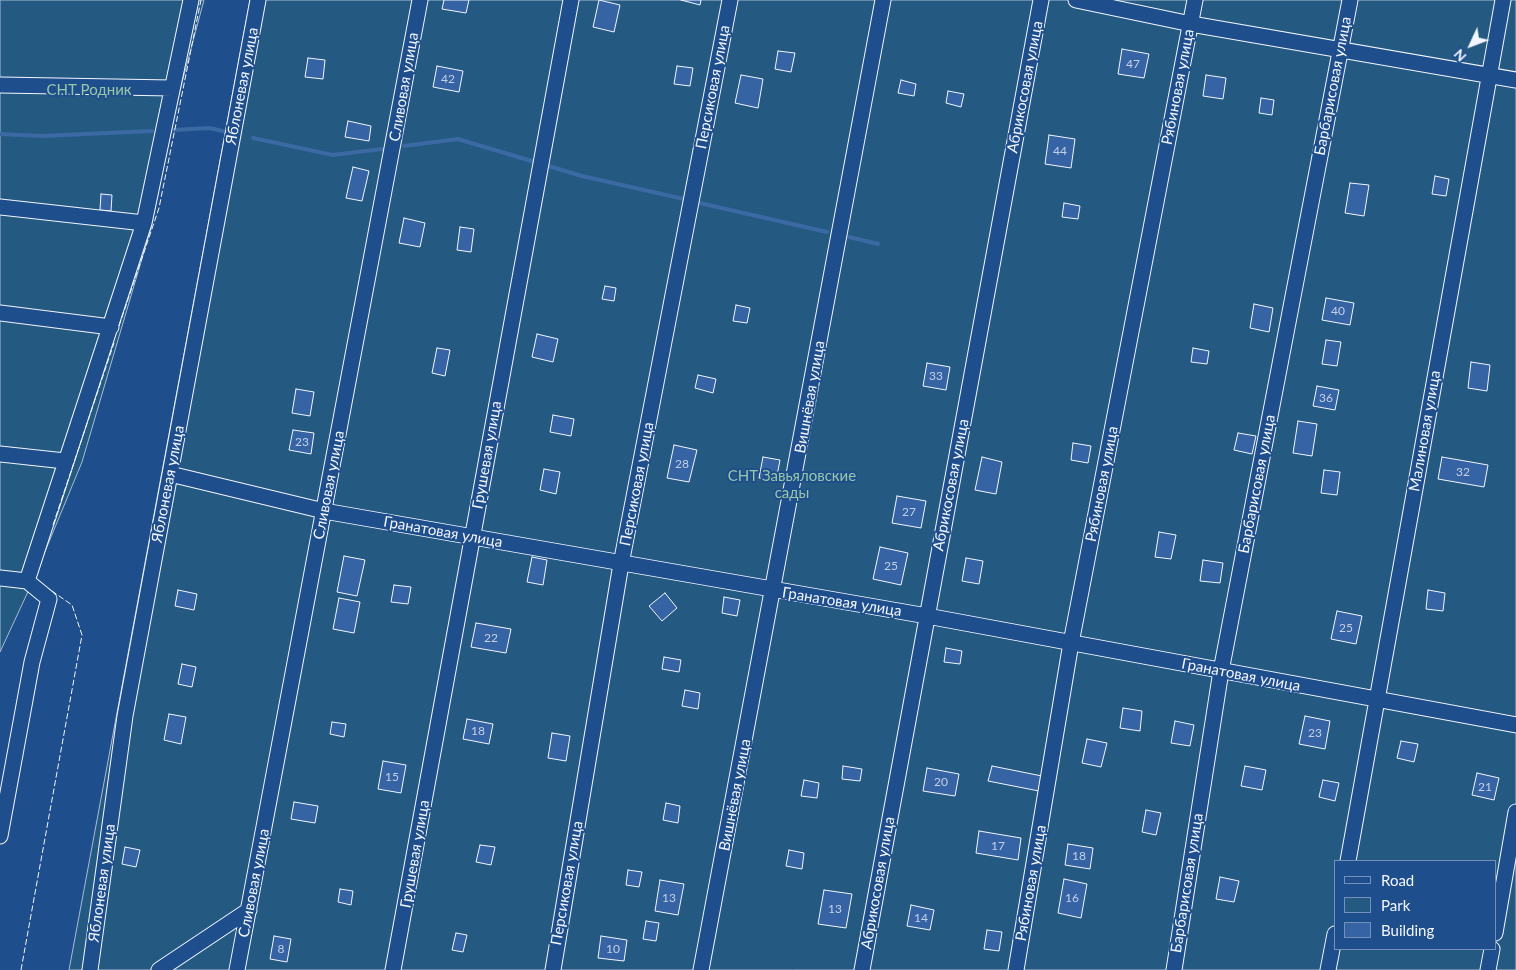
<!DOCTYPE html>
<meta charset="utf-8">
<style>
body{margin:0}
#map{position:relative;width:1516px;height:970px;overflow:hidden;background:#1f4e8c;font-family:Lato,sans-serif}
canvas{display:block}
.legend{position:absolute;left:1334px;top:860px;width:162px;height:90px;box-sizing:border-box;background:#1f4e8c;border:1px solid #7391ba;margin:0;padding:6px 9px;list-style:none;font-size:15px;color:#f2f6ff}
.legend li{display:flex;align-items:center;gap:10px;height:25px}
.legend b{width:25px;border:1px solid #7391ba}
.north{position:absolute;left:1446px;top:20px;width:50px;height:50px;-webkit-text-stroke:4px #1f4e8c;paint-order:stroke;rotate:227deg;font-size:14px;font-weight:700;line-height:20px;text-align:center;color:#f2f6ff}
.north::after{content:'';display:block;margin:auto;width:18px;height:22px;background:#f2f6ff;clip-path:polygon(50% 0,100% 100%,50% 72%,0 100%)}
</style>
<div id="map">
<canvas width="1516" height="970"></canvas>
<ul class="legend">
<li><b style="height:6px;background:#1f4e8c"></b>Road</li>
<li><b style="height:14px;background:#245a82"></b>Park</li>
<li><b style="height:14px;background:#3563a3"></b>Building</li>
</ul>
<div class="north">N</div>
</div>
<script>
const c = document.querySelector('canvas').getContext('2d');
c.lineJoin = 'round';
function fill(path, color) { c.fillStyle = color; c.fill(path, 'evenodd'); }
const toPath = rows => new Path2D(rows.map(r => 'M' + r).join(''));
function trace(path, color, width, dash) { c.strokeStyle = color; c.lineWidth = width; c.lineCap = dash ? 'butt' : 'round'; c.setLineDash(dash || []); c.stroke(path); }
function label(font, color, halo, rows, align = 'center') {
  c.font = font + ' Lato,sans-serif'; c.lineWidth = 4; c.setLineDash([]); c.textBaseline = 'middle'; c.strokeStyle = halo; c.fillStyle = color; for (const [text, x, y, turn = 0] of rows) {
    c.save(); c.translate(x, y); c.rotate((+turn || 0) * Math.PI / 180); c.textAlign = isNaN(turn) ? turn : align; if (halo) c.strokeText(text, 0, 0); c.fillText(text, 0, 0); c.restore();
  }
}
const green = toPath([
 [0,0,204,0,173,116,151,228,82,462,32,583,0,652,0,0],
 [250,0,1516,0,1516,970,69,970,250,0],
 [1335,861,1495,861,1495,949,1335,949,1335,861]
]);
fill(green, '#245a82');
trace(green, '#a8bbd7', 1);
trace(toPath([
 [174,130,209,128,223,131],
 [0,134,41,136,152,131],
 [253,138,333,155,382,149],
 [404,146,458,139,538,163],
 [545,165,582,176,688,200],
 [695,202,827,232],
 [849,237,878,244]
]), '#3b69a3', 4);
const building = toPath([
 [444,0,469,0,466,13,442,9,444,0],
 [599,0,620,5,614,32,593,27,599,0],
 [681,0,701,0,700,5,681,0],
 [1122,49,1149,54,1144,78,1118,74,1122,49],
 [778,51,795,53,791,72,775,69,778,51],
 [308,58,325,60,323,79,305,77,308,58],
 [437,66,463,71,459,92,433,87,437,66],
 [677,66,693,68,690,86,674,84,677,66],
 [741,75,763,79,758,108,735,103,741,75],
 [1206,75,1226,78,1223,99,1203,96,1206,75],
 [901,80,916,84,914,96,898,93,901,80],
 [948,91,964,94,961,107,946,103,948,91],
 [1261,98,1274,100,1272,115,1259,113,1261,98],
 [348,121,371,126,369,141,345,137,348,121],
 [1049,135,1075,139,1071,168,1045,164,1049,135],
 [353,167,369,171,362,201,346,198,353,167],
 [1435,176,1449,179,1446,196,1432,194,1435,176],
 [1350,183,1369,185,1364,216,1345,213,1350,183],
 [101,194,112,195,111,211,100,210,101,194],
 [1064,203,1080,206,1078,219,1062,217,1064,203],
 [404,218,425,223,420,247,399,243,404,218],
 [460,227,474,229,471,252,457,250,460,227],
 [605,286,616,288,614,301,602,299,605,286],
 [1326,298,1354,303,1350,325,1322,320,1326,298],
 [1254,304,1273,308,1269,332,1250,328,1254,304],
 [736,305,750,308,747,323,733,321,736,305],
 [537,334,558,339,553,362,532,357,537,334],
 [1326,340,1341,342,1337,366,1322,364,1326,340],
 [437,348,450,350,445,376,432,373,437,348],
 [1193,348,1209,351,1207,364,1191,362,1193,348],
 [1471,362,1490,365,1487,391,1468,388,1471,362],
 [927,363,950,367,946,390,923,386,927,363],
 [698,375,716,379,713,393,695,388,698,375],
 [1317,386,1339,390,1335,410,1313,406,1317,386],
 [296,389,314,392,310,416,292,413,296,389],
 [553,415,574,419,571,436,550,432,553,415],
 [1298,421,1317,424,1312,456,1293,453,1298,421],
 [293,430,314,433,311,454,289,450,293,430],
 [1238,433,1256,436,1252,454,1234,450,1238,433],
 [1073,443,1091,446,1088,463,1071,460,1073,443],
 [674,445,697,450,689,482,667,478,674,445],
 [763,457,780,460,776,481,759,478,763,457],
 [982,457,1002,462,996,494,975,490,982,457],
 [1442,457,1488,465,1484,487,1438,479,1442,457],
 [544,469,560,472,556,494,540,490,544,469],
 [1324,470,1340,472,1337,495,1321,493,1324,470],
 [897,496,926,501,921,528,892,523,897,496],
 [1159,532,1176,535,1171,559,1155,557,1159,532],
 [880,547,908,553,901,585,873,579,880,547],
 [344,556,365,560,357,596,337,592,344,556],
 [532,557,547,560,543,585,527,582,532,557],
 [966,558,983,561,979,584,962,581,966,558],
 [1203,560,1223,563,1220,583,1200,581,1203,560],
 [394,585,411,587,408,604,391,602,394,585],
 [178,590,197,594,194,610,175,606,178,590],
 [1428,590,1445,593,1443,611,1426,609,1428,590],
 [665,593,677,608,662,621,649,606,665,593],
 [724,597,740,600,737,616,722,613,724,597],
 [339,598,360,602,354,633,333,629,339,598],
 [1337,611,1362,616,1356,644,1331,639,1337,611],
 [476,623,511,629,506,653,471,647,476,623],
 [946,648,962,651,960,664,944,662,946,648],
 [664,657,681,660,679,672,662,669,664,657],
 [182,664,196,667,192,687,178,684,182,664],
 [685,690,700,693,698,709,682,706,685,690],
 [1123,708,1142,711,1140,731,1120,728,1123,708],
 [169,714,186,717,181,744,164,740,169,714],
 [1305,716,1330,721,1325,749,1299,744,1305,716],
 [467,719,493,724,489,744,463,739,467,719],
 [1175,721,1194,725,1190,746,1171,743,1175,721],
 [332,722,346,724,344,737,330,734,332,722],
 [552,733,570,736,566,761,548,758,552,733],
 [1087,739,1107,743,1101,767,1082,763,1087,739],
 [1401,741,1418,744,1414,762,1397,758,1401,741],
 [383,761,406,765,401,793,378,789,383,761],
 [843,766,862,769,860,781,842,779,843,766],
 [992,766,1042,776,1039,791,988,781,992,766],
 [1245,766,1266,770,1262,790,1241,786,1245,766],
 [927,768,959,774,955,796,923,791,927,768],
 [1477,773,1499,778,1494,800,1472,795,1477,773],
 [804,780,819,783,817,798,801,796,804,780],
 [1323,780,1339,783,1335,801,1319,797,1323,780],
 [294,802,318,806,315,823,291,819,294,802],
 [666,803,680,806,678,823,663,820,666,803],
 [1146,810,1161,813,1156,835,1142,832,1146,810],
 [979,831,1021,838,1018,860,976,853,979,831],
 [1068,844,1093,848,1090,869,1065,865,1068,844],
 [480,845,495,847,491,865,476,862,480,845],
 [125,847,140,850,136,867,122,864,125,847],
 [789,850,804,853,802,869,786,866,789,850],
 [628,870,642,872,639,887,626,885,628,870],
 [1220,877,1239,881,1234,902,1216,899,1220,877],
 [1064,879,1087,884,1081,918,1058,913,1064,879],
 [660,880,684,884,678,915,655,911,660,880],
 [340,889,353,891,351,905,338,902,340,889],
 [824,890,852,894,846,928,818,924,824,890],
 [911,905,934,910,930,930,907,926,911,905],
 [646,921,659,923,656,941,643,939,646,921],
 [987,930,1002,932,999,951,984,949,987,930],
 [456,933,467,935,463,952,452,950,456,933],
 [274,936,291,939,287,962,270,959,274,936],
 [601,936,627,940,624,961,598,958,601,936]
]);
fill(building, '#3563a3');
trace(building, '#f2f6ff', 1);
const minor = toPath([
 [1076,0,1191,24,1516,80],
 [0,85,172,88],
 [0,207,144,223,27,581],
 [144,223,191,0],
 [0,313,111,327],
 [0,454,65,461],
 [170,474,324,511,927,616,1516,725],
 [0,578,27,581,49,599,32,662,0,836],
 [1348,861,1503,0],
 [1495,933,1516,812],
 [90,970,125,716,258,0],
 [159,970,249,910],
 [237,970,420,0],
 [393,970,571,0],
 [553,970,621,564,730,0],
 [701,970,883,0],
 [862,970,1041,0],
 [1016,970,1071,643,1195,0],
 [1174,970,1221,671,1350,0],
 [1328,970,1335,934],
 [1488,970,1492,949]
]);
trace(minor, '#f2f6ff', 17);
trace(minor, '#1f4e8c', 15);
trace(toPath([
 [119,326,159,208,201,0],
 [53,525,114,343],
 [21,970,82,635,72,605,49,589]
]), '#f2f6ff', 1, [6, 2.5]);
label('12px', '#c3d1e8', null, [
 ["47",1133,64],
 ["42",448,79],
 ["44",1060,151],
 ["40",1338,311],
 ["33",936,376],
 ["36",1326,398],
 ["23",302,442],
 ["28",682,464],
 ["32",1463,472],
 ["27",909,512],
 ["25",891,566],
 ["25",1346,628],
 ["22",491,638],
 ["18",478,731],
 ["23",1315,733],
 ["15",392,777],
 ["20",941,782],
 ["21",1485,787],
 ["17",998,846],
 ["18",1079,856],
 ["13",669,898],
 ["16",1072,898],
 ["13",835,909],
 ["14",921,918],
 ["8",281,949],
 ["10",613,949]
]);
label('15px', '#f2f6ff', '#1f4e8c', [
 ["Яблоневая улица",242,86,-79],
 ["Барбарисовая улица",1333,86,-79],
 ["Сливовая улица",404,87,-80],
 ["Персиковая улица",713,87,-79],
 ["Абрикосовая улица",1025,87,-79],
 ["Рябиновая улица",1178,87,-79],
 ["Вишнёвая улица",810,397,-80],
 ["Малиновая улица",1425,431,-80],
 ["Грушевая улица",487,455,-80],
 ["Яблоневая улица",168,484,-79],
 ["Персиковая улица",637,484,-79],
 ["Рябиновая улица",1102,484,-79],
 ["Барбарисовая улица",1257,484,-79],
 ["Сливовая улица",329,485,-79],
 ["Абрикосовая улица",951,485,-79],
 ["Гранатовая улица",443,532,10],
 ["Гранатовая улица",842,602,9],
 ["Гранатовая улица",1241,675,11],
 ["Вишнёвая улица",735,795,-79],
 ["Грушевая улица",415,854,-80],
 ["Яблоневая улица",102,883,-82],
 ["Сливовая улица",254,883,-79],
 ["Персиковая улица",567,883,-80],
 ["Абрикосовая улица",878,883,-80],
 ["Рябиновая улица",1031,883,-80],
 ["Барбарисовая улица",1187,883,-81]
]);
label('15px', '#97c8a6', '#1f4e8c', [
 ["СНТ Родник",89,90],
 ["СНТ Завьяловские",792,476],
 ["сады",792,493]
]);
</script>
